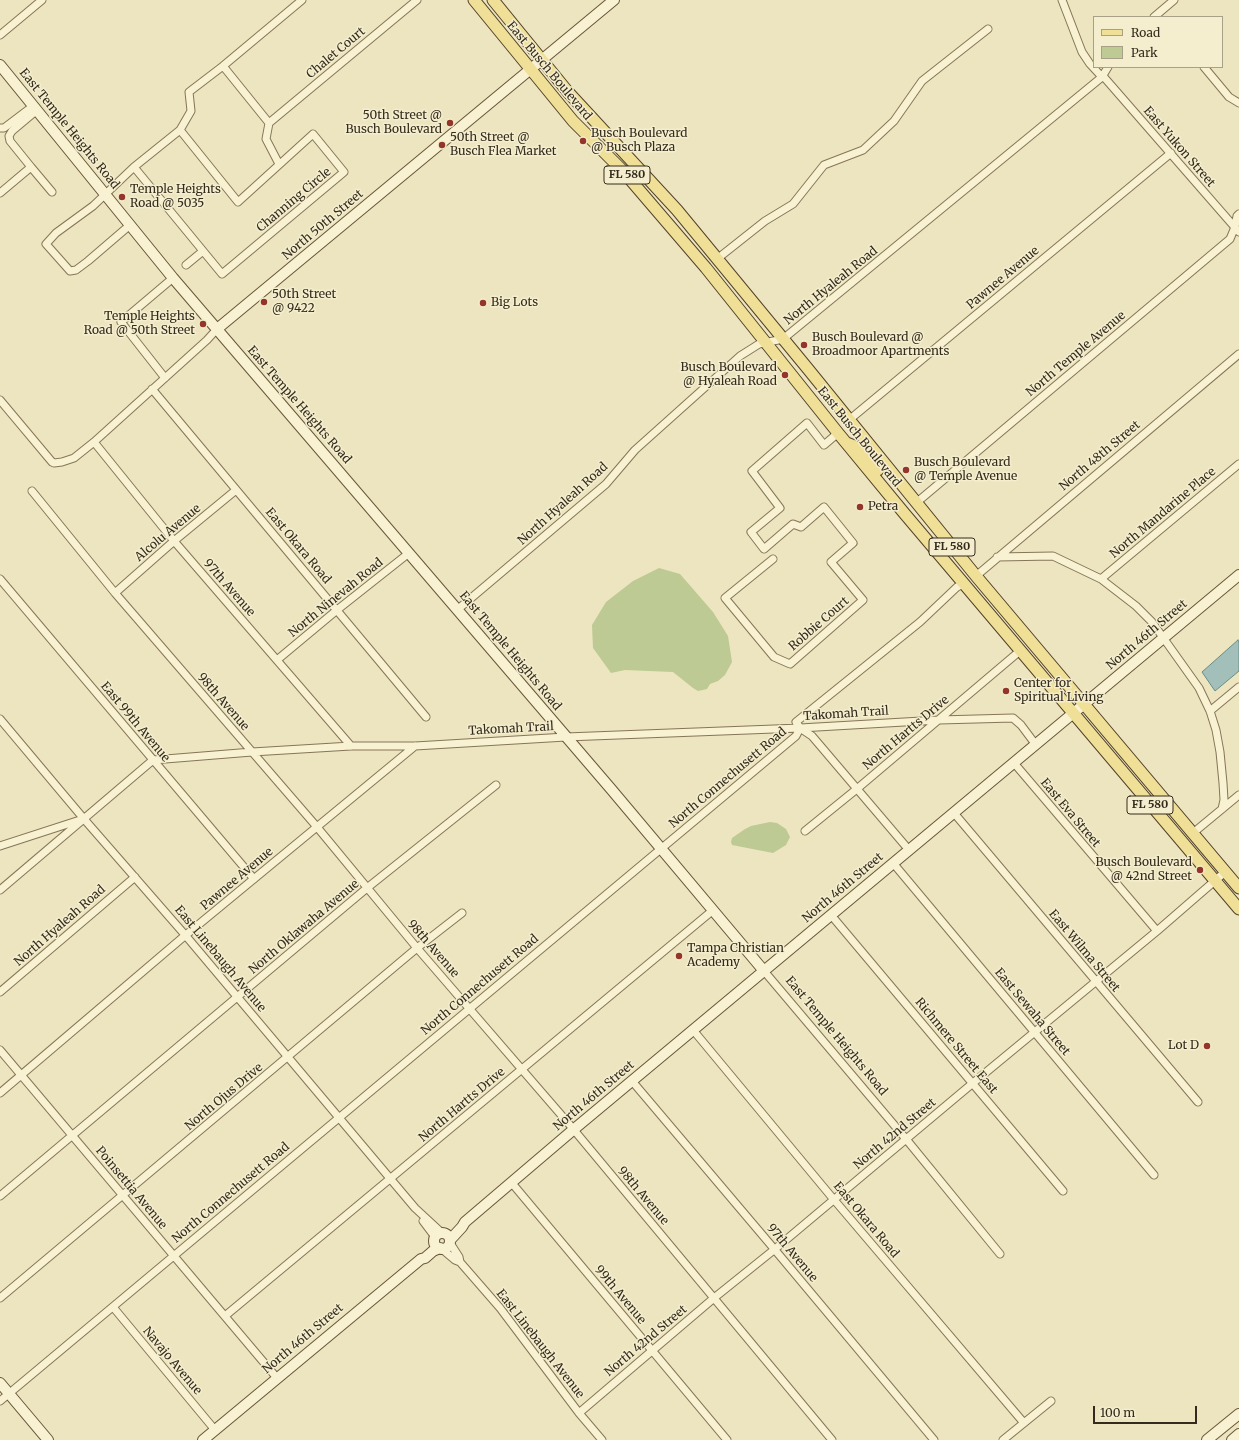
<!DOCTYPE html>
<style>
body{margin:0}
#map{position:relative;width:1239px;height:1440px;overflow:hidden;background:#ede5bf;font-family:Merriweather,serif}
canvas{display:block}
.legend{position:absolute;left:1093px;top:16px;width:130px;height:52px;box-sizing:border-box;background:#f4eecf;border:1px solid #a8a087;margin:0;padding:5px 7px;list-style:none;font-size:12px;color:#352b1c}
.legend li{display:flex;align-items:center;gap:8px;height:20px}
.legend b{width:20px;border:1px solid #a8a087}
.scale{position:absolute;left:1093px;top:1406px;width:104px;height:18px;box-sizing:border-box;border:2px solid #352b1c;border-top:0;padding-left:5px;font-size:12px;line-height:14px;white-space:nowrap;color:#352b1c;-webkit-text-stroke:3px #f4eecf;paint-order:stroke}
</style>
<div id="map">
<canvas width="1239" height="1440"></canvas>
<ul class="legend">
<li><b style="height:5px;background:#f0e097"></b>Road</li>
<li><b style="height:11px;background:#bdca94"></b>Park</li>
</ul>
<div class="scale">100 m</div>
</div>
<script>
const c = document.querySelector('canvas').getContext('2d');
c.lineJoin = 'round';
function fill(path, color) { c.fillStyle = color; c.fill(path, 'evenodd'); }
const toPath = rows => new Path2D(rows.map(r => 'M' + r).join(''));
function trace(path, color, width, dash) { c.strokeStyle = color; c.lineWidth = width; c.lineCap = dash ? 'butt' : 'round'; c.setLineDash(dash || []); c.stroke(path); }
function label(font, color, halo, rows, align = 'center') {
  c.font = font + ' Merriweather,serif'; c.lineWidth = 3; c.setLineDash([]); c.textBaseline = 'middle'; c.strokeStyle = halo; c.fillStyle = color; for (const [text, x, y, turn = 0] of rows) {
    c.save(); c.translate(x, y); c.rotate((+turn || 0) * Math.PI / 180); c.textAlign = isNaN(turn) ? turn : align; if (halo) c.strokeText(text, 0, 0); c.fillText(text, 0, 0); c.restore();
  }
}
fill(toPath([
 [659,568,680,574,713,612,728,636,732,662,725,675,718,681,710,684,707,689,698,691,693,688,673,672,625,670,611,673,593,648,592,625,606,602,633,581],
 [770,822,777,823,786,829,790,837,786,845,773,853,732,845,731,842,732,838,745,829,751,826]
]), '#bdca94');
const water = toPath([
 [1238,640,1239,642,1239,671,1215,691,1202,672,1238,640]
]);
fill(water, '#a2bfba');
trace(water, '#6a8c88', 1);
const street = toPath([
 [1062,0,1082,52,1090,64,1102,77],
 [1154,17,1174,0],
 [0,35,42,0],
 [223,66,269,123],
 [1204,67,1229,97,1239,103],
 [1103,76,1239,232],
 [0,128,4,128,33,106],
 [180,130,238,202,313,134,344,172,222,274,134,167,180,130,191,111,189,92,223,66,302,0],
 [279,164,266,139,269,123,417,0],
 [31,167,52,192],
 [0,193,31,167,10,141,9,136,12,131,37,110],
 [130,225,88,261,76,270,70,271,46,244,56,233,93,206,134,167],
 [717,259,765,221,793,204,824,165,863,150,894,121,922,81,988,29],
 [186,265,203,251],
 [165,378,121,322,173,278],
 [152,389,426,717],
 [0,400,52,462,54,463,62,462,74,458,94,442,207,340,217,329],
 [849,420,1171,153],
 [94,442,174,541,351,746],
 [32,491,115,593,317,827,417,948,569,1124,832,1440],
 [916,503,1230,239,1235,227,1237,216,1239,214],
 [997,557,1053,556,1101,579,1136,606,1152,622,1199,688,1210,711,1216,730,1220,752,1223,783,1224,800,1222,809],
 [773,559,725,598,774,657,790,664,863,600,831,562,853,543,824,507,801,527,793,524,764,549,751,532,780,508,752,471,807,423,824,445,838,433],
 [976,576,1239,354],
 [0,579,254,879],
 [1101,579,1239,464],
 [115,593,174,541,236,490],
 [457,610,606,484,635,450,740,356,759,344,783,339,1102,77,1108,67],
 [277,660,337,610,409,553],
 [1210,711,1239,687],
 [0,719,84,819,186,936,415,1208,442,1233],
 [1014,763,1157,931],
 [954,813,1198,1102],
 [805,831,858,788,1021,650],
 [1193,833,1239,795],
 [0,846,80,820],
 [909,850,812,736,800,728,796,722,920,622,957,587,963,584],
 [893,863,1154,1175],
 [0,890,153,760,252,752,351,746,415,746,566,737,800,728,939,720,1013,718,1021,725,1036,745],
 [831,915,1063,1191],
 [764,971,906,1139,1000,1254],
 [0,992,135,877],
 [693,1030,830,1195,1024,1423],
 [0,1050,277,1378],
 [632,1081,770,1244,934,1440],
 [0,1093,181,939,415,746],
 [511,1182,727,1440],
 [0,1196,367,888,496,785],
 [423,1221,435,1237],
 [450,1243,459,1257,460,1262,500,1308,579,1413,602,1440],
 [442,1249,455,1260,460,1262],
 [0,1298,417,948,462,913],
 [113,1307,215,1430],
 [225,1316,712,911],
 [0,1401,796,736,800,728],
 [579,1413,714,1298,775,1249,973,1083,1157,931,1225,872],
 [1003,1440,1051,1401]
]);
const secondary = toPath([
 [0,65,173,278,611,789,764,971],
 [217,329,614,0],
 '434 1241a8 8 0 1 1 16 0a8 8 0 1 1-16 0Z',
 [450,1240,462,1227,465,1222,573,1130,1239,575],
 [0,1383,48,1440],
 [203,1440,421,1259,425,1258,433,1251,440,1248],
 [1207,1440,1239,1414],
 [1232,1440,1239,1434]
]);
const primary = toPath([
 [474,0,573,121,622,170,706,268,838,433,904,513,1239,909],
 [493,0,568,92,677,210,808,369,976,576,1239,888],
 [847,443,862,449,878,470]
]);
trace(street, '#857658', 9);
trace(secondary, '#67573b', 12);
trace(primary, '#53432c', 13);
trace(street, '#f8f1d2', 7);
trace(secondary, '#f8f1d2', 10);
trace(primary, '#f0e097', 11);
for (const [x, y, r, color] of [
 [450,123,4,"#933629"],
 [583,141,4,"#933629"],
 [442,145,4,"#933629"],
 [122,197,4,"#933629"],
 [264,302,4,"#933629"],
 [483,303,4,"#933629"],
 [203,324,4,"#933629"],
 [804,345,4,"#933629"],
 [785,375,4,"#933629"],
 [906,470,4,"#933629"],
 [860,507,4,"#933629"],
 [1006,691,4,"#933629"],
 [1200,870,4,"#933629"],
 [679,956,4,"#933629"],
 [1207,1046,4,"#933629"]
]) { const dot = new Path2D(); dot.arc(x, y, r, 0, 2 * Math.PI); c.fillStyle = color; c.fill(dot); trace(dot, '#f4eecf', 1.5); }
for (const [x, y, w] of [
 [627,175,46],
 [952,547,46],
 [1150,805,46]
]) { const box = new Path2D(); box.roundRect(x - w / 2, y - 9, w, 18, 3); c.fillStyle = '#f4eecf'; c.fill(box); trace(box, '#352b1c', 1); }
label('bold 11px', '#352b1c', null, [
 ["FL 580",627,175],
 ["FL 580",952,547],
 ["FL 580",1150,805]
]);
label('12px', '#352b1c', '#f4eecf', [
 ["Chalet Court",336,53,-40],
 ["East Busch Boulevard",549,71,50],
 ["East Temple Heights Road",69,129,51],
 ["East Yukon Street",1179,147,49],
 ["Channing Circle",294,200,-40],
 ["North 50th Street",323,225,-40],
 ["Pawnee Avenue",1003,278,-40],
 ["North Hyaleah Road",831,286,-39],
 ["North Temple Avenue",1076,354,-40],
 ["East Temple Heights Road",299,405,49],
 ["East Busch Boulevard",859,437,51],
 ["North 48th Street",1100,456,-40],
 ["North Hyaleah Road",563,504,-42],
 ["North Mandarine Place",1163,513,-40],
 ["Alcolu Avenue",168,533,-40],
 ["East Okara Road",298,546,50],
 ["97th Avenue",229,588,49],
 ["North Ninevah Road",336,598,-39],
 ["Robbie Court",819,624,-41],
 ["North 46th Street",1147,635,-40],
 ["East Temple Heights Road",510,651,50],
 ["98th Avenue",223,702,49],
 ["Takomah Trail",846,714,-4],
 ["East 99th Avenue",135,722,50],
 ["Takomah Trail",511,729,-3],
 ["North Hartts Drive",906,733,-40],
 ["North Connechusett Road",728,778,-40],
 ["East Eva Street",1070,813,50],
 ["Pawnee Avenue",237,879,-40],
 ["North 46th Street",843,888,-40],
 ["North Hyaleah Road",60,926,-41],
 ["North Oklawaha Avenue",304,927,-40],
 ["98th Avenue",433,949,49],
 ["East Wilma Street",1084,951,50],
 ["East Linebaugh Avenue",220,959,50],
 ["North Connechusett Road",480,985,-40],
 ["East Sewaha Street",1032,1012,50],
 ["East Temple Heights Road",836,1036,50],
 ["Richmere Street East",956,1046,50],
 ["North 46th Street",594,1096,-40],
 ["North Ojus Drive",224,1097,-40],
 ["North Hartts Drive",462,1105,-40],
 ["North 42nd Street",895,1134,-40],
 ["Poinsettia Avenue",131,1188,50],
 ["North Connechusett Road",231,1193,-40],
 ["98th Avenue",643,1196,50],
 ["East Okara Road",866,1220,50],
 ["97th Avenue",792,1253,50],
 ["99th Avenue",620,1295,50],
 ["North 46th Street",303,1339,-40],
 ["North 42nd Street",646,1341,-40],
 ["East Linebaugh Avenue",540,1344,52],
 ["Navajo Avenue",172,1361,50]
]);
label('12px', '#352b1c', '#f4eecf', [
 ["50th Street @",442,116,"right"],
 ["Busch Boulevard",442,130,"right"],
 ["Busch Boulevard",591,134],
 ["@ Busch Plaza",591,148],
 ["50th Street @",450,138],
 ["Busch Flea Market",450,152],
 ["Temple Heights",130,190],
 ["Road @ 5035",130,204],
 ["50th Street",272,295],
 ["@ 9422",272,309],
 ["Big Lots",491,303],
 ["Temple Heights",195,317,"right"],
 ["Road @ 50th Street",195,331,"right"],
 ["Busch Boulevard @",812,338],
 ["Broadmoor Apartments",812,352],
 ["Busch Boulevard",777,368,"right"],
 ["@ Hyaleah Road",777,382,"right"],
 ["Busch Boulevard",914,463],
 ["@ Temple Avenue",914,477],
 ["Petra",868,507],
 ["Center for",1014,684],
 ["Spiritual Living",1014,698],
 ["Busch Boulevard",1192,863,"right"],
 ["@ 42nd Street",1192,877,"right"],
 ["Tampa Christian",687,949],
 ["Academy",687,963],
 ["Lot D",1199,1046,"right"]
], 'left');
</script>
